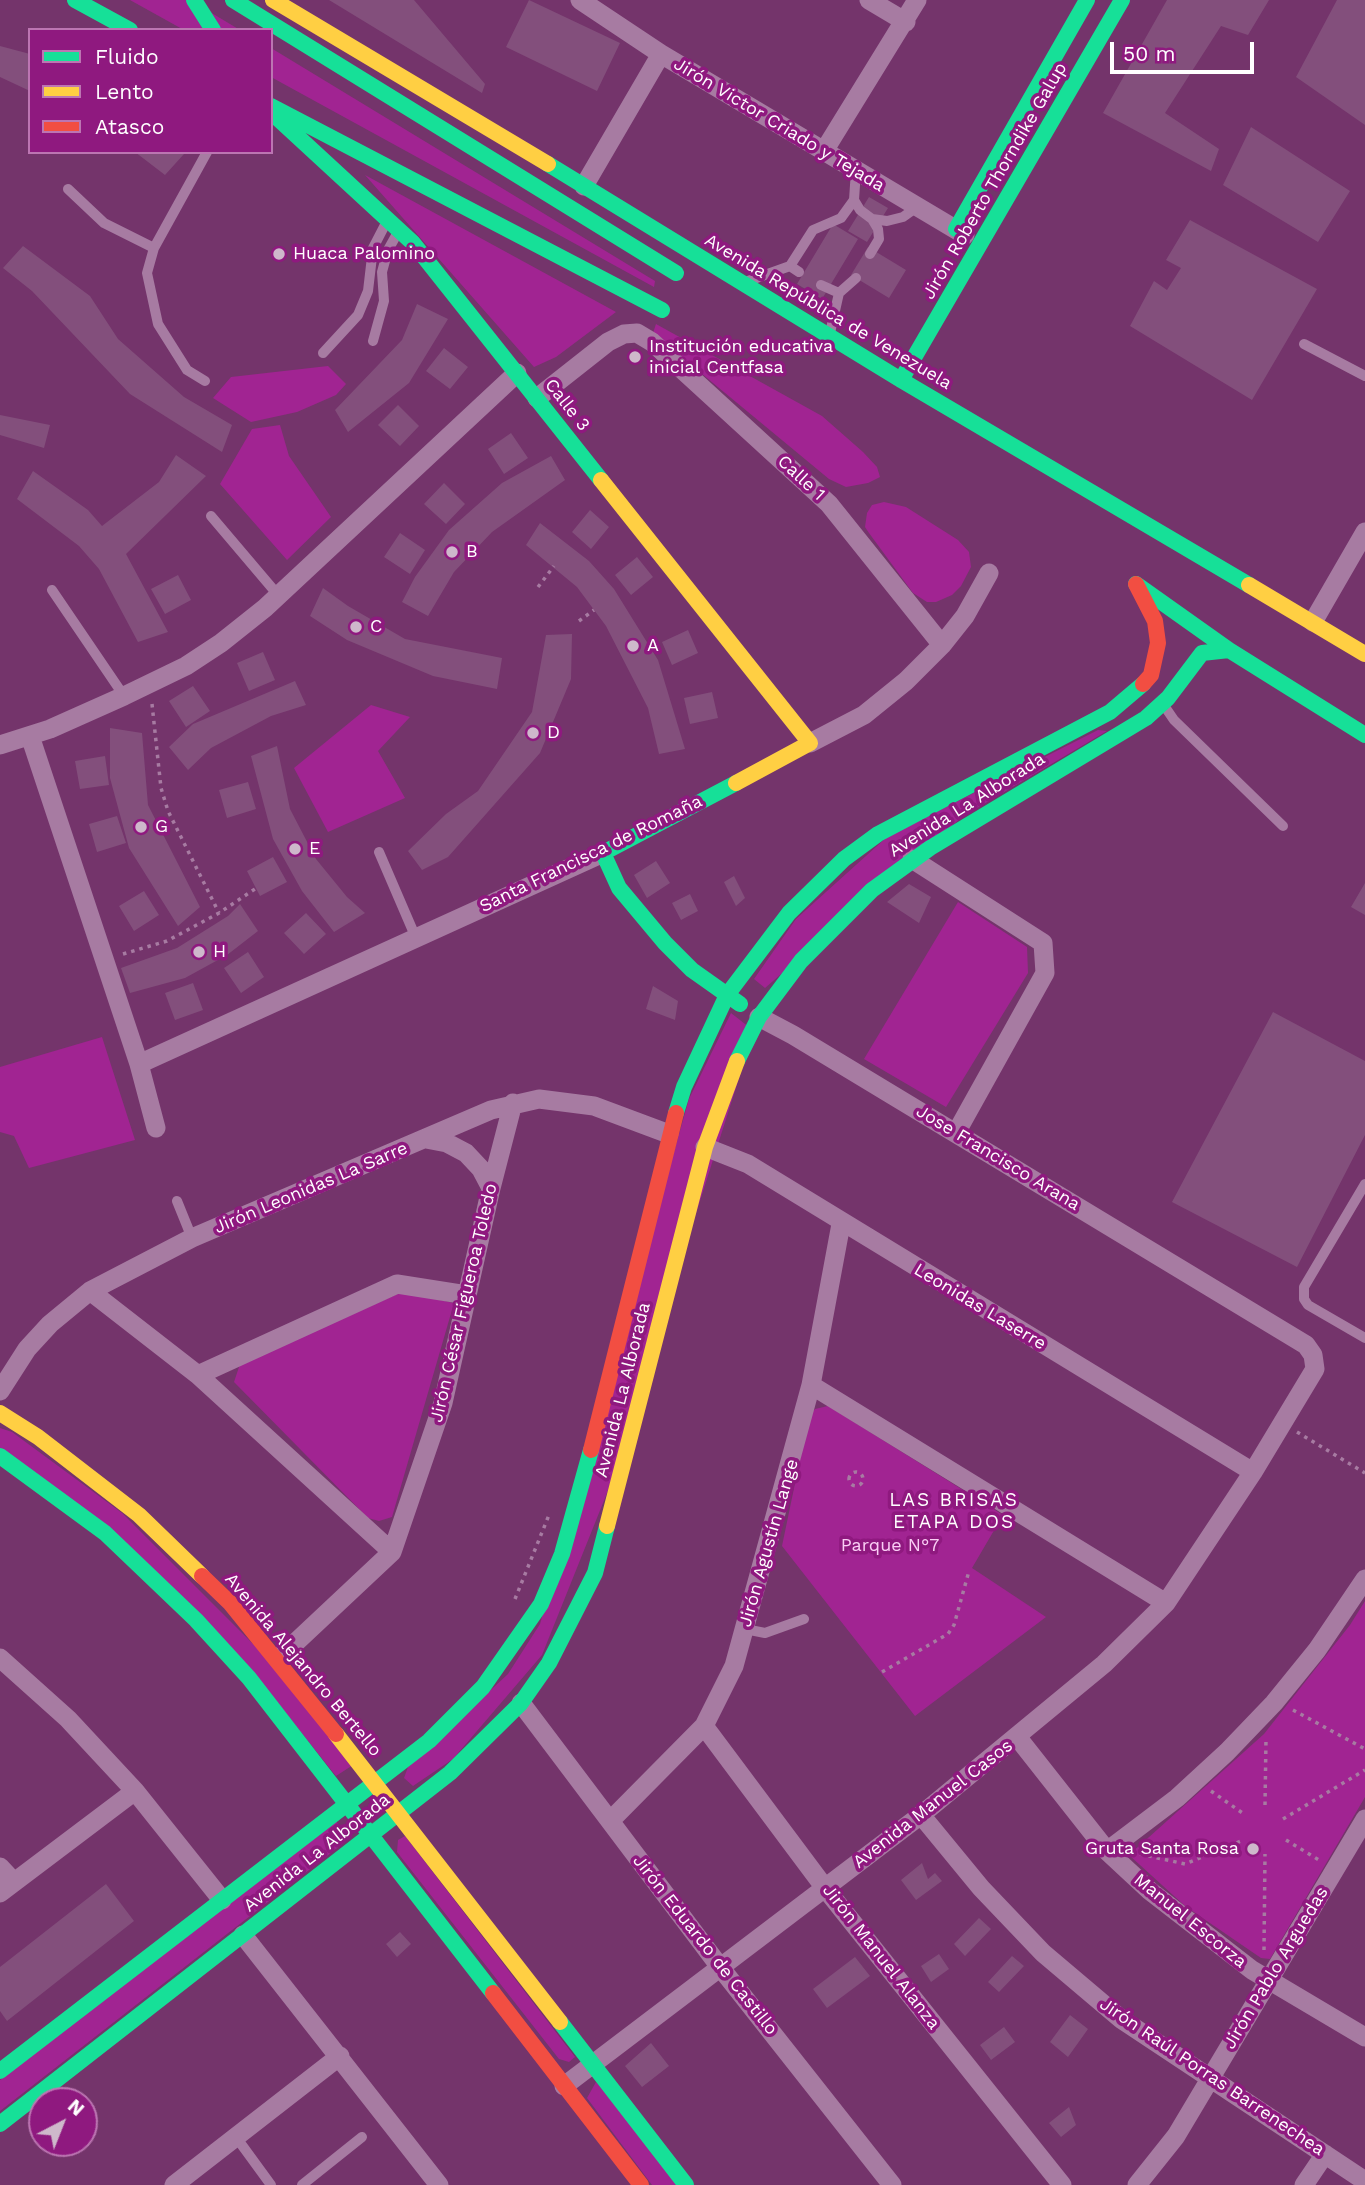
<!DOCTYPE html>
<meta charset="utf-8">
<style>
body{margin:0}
#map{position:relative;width:1365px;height:2185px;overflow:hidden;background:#74346b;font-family:"Work Sans",sans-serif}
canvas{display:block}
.legend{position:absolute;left:28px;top:28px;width:245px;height:126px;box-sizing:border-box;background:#8f197f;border:2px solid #bc75b2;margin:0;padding:9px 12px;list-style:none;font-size:21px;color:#fff}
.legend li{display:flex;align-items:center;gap:14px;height:35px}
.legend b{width:35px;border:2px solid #bc75b2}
.north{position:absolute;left:28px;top:2087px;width:70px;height:70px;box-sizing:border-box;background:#8f197f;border:2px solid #bc75b2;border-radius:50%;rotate:42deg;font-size:19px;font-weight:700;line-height:28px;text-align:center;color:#fff}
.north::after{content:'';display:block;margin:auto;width:24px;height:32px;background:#ceb8cb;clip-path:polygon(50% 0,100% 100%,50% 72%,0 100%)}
.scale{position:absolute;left:1110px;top:42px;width:144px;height:32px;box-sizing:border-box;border:4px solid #fff;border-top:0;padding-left:9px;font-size:21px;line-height:24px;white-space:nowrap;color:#fff;-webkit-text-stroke:5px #8f197f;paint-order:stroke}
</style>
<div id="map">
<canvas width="1365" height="2185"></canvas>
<ul class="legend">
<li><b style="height:9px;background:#16e098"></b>Fluido</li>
<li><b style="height:9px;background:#ffcf43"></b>Lento</li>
<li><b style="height:9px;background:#f24e42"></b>Atasco</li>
</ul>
<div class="north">N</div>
<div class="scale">50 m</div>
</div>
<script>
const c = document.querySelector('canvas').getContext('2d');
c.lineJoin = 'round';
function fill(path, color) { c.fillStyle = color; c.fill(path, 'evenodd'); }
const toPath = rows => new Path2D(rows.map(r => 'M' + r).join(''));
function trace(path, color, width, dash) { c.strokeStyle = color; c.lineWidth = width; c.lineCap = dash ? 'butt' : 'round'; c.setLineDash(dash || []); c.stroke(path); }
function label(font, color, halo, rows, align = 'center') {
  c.font = font + ' "Work Sans",sans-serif'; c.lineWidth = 7; c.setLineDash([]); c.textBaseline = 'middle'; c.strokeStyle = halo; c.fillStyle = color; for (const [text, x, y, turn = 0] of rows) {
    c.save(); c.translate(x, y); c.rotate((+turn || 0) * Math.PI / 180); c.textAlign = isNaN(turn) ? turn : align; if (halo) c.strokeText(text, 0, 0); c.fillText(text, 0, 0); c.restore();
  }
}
fill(toPath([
 [130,0,190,0,240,30,184,30],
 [271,48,655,281,654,287,271,77],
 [365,175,616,312,556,357,534,367],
 [656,324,822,416,863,452,877,467,880,477,868,483,846,487,829,479,655,335,653,333],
 [328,366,346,384,336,395,297,412,251,422,213,398,231,377],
 [280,425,289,456,331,517,287,560,220,484,252,429],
 [884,502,906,507,958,540,969,552,971,567,961,586,952,595,936,602,927,602,913,593,869,533,865,527,867,513,872,505],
 [371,705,410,717,378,751,405,798,328,832,294,768],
 [1098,730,1107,731,962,817,765,988,754,979,796,919,887,837],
 [958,902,1027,947,1028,973,946,1107,864,1059],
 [731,1013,754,1031,607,1493,542,1655,453,1759,413,1786,404,1778,408,1767,508,1674,540,1624,689,1099],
 [102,1037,135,1140,29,1168,14,1136,0,1132,0,1067],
 [402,1292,454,1303,392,1517,379,1521,368,1518,234,1382,240,1364],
 [828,1406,1003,1515,972,1568,1046,1617,915,1716,782,1546,809,1416,815,1409],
 [0,1428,12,1432,122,1513,260,1651,353,1765,336,1776,246,1663,0,1448],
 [1365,1601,1365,1797,1270,1959,1261,1958,1185,1906,1129,1855,1264,1734,1350,1625],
 [335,1820,350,1838,0,2111,0,2080],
 [405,1836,575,2057,569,2062,559,2059,397,1852,398,1840],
 [596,2082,682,2185,652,2185,587,2098]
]), '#a12492');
fill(toPath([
 [329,0,414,0,485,84,482,93],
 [529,0,620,43,597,91,506,47],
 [1167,0,1269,0,1248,35,1221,26,1165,113,1219,149,1211,171,1103,113],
 [1337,0,1365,0,1365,125,1296,77],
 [0,46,30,54,30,91,0,77],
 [1251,127,1350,191,1318,242,1223,185],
 [135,152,182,152,184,154,165,175],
 [869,197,888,208,867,242,848,231],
 [1190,220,1317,289,1252,400,1130,326,1154,281,1167,290,1181,268,1166,260],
 [833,224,858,239,822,299,797,284],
 [23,246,90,296,118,339,184,397,232,425,222,452,130,394,32,291,3,268],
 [868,247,906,270,889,298,851,275],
 [417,304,448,319,409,383,348,432,335,410,402,340],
 [444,348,468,367,450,389,426,371],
 [398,405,419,426,400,446,378,425],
 [0,415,50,425,44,448,0,435],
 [511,433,528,458,504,474,488,449],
 [176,455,206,476,126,554,168,632,138,642,99,569,79,546,17,499,33,471,88,510,102,526,159,482],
 [551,456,565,480,492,532,454,572,428,616,402,602,415,577,449,530,502,483],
 [444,483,465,504,446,524,424,504],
 [590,510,609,527,591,549,572,532],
 [540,523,589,561,614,589,658,660,685,749,659,754,648,708,606,626,577,587,526,545],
 [400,533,425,550,410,574,384,557],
 [637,557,653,577,631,595,615,575],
 [178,575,191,600,165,614,151,589],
 [323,588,348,606,405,639,502,658,497,689,433,676,347,640,310,616],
 [688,630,698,653,672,665,662,642],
 [572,634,571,679,540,753,448,857,422,870,408,851,446,814,478,791,532,712,546,635],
 [263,652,275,680,249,691,237,663],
 [295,681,306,705,271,716,211,748,188,770,169,747,193,724],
 [193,686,210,711,186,727,169,701],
 [712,692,718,718,690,724,684,698],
 [110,728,142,733,148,805,200,907,178,926,129,848,110,778],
 [277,746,290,809,316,859,347,897,365,913,334,932,302,891,273,839,251,756],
 [105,756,109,785,80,789,75,761],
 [248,782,256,809,227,818,219,790],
 [117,816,126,843,97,852,89,824],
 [273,857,287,882,260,896,247,871],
 [656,861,670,883,647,898,634,875],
 [734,876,745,898,736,906,724,882],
 [1365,883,1365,915,1351,907],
 [909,884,931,897,919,923,887,902],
 [144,891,159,915,134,931,119,906],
 [690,894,698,911,681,920,672,903],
 [240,904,258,931,227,955,185,978,130,993,121,968,177,948,228,916],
 [306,913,326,934,304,954,284,933],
 [248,952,264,977,241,993,224,968],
 [193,983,203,1010,175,1020,165,993],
 [653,986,678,1001,675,1020,646,1009],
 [1273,1012,1365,1061,1365,1135,1297,1267,1172,1202],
 [922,1863,928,1879,935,1873,942,1881,916,1900,901,1880],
 [106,1884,134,1921,7,2021,0,2011,0,1967],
 [979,1918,991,1929,965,1956,954,1944],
 [400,1932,411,1944,397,1957,386,1944],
 [939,1954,949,1969,931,1982,921,1966],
 [1012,1956,1024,1966,999,1992,988,1982],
 [855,1957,870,1976,827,2008,813,1989],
 [1070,2015,1088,2029,1068,2057,1050,2042],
 [1004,2027,1015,2042,991,2060,980,2045],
 [651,2043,669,2066,642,2087,625,2066],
 [1069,2107,1076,2125,1061,2137,1049,2123]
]), '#834f7c');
trace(toPath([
 [538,587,554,566],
 [579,621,594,610],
 [152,704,161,788,168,811,219,913],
 [123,954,167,941,219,913,255,889],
 [1297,1432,1365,1473],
 '849 1479a7 7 0 1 1 14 0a7 7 0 1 1-14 0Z',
 [515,1599,549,1515],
 [882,1672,948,1634,954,1625,969,1571],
 [1293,1710,1365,1749],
 [1211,1791,1244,1814],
 [1265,1805,1266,1739],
 [1283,1819,1365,1770],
 [1286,1840,1319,1860],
 [1140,1854,1185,1864,1241,1841],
 [1264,1950,1265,1854]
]), '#a77ba2', 3.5, [3.5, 5]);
trace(toPath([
 [856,170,854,200,860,210,872,219,887,221,903,217,917,207],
 [68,189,104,223,154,248],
 [870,254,879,239,878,229,872,219],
 [790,266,813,230,841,218,854,200],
 [748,281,790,266,799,272],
 [821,285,839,293,856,278],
 [830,333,839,293],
 [373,341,384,301,382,272,388,250,398,232],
 [1304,344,1365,376],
 [323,353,358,315,368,291,373,248,387,221],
 [205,381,187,370,158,324,147,273,154,248,207,152],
 [211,516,278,595],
 [52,590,124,696],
 [1163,704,1174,720,1283,826],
 [379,852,416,938],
 [1365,1184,1304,1287,1304,1299,1308,1305,1365,1338],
 [177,1201,192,1238],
 [745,1629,765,1633,804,1619],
 [236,2137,271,2185],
 [302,2185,362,2137]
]), '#a77ba2', 10);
trace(toPath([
 [580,0,661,54,965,235],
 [869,0,906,22],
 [824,151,917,0],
 [584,186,661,54],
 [537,398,608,342,624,334,637,333,652,342,829,504,942,645],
 [1313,622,1365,532],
 [30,736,139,1064,156,1128],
 [810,743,864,715,906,681,942,645,965,616,989,573],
 [0,745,50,729,124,696,186,666,221,643,265,608,517,373],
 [912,859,1043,943,1045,973,956,1133],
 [139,1064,603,853],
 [426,1139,447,1143,466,1153,481,1169,491,1188],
 [705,1147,748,1164,1253,1472],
 [90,1291,198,1375,392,1552],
 [198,1375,397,1284,467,1295],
 [811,1385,1166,1603],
 [0,1391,27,1349,50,1324,90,1291,192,1238,491,1110,539,1099,594,1106,669,1134],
 [0,1658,68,1719,135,1791,222,1900],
 [278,1659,392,1552,443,1403,491,1188,513,1103],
 [521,1703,720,1967,892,2185],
 [704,1726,825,1888,1062,2185],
 [1018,1738,1107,1851,1150,1891,1252,1970,1365,2037],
 [921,1815,981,1888,1043,1953,1121,2019,1365,2181],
 [610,1821,704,1726,734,1666,811,1385,841,1224],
 [1107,1851,1177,1798,1227,1752,1274,1703,1317,1650,1365,1579],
 [0,1867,14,1882],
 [0,1893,135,1791],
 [243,1935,439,2185],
 [564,2086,921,1815,1104,1664,1166,1603,1253,1472,1315,1369,1313,1355,1306,1345,793,1035,759,1017],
 [174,2185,340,2056],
 [1137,2185,1176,2136,1365,1819],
 [1304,2185,1325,2154]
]), '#a77ba2', 19);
trace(toPath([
 [75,0,130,30],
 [194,0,213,30],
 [233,0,676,273],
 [271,106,662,310],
 [272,113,413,243,601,480],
 [548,164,901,380,1249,585],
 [956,229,1087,0],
 [901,380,1122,0],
 [1136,584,1229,650,1365,735],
 [736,783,603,853,619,888,665,943,692,970,740,1004],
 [737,1061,759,1017,801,961,872,890,930,848,1146,718,1168,698,1202,653,1229,650],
 [676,1113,684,1087,727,995,789,913,844,859,878,834,1110,712,1143,684],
 [0,1456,105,1533,196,1620,249,1678,493,1993],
 [560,2022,686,2185],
 [0,2071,429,1741,483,1687,541,1604,562,1554,591,1450],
 [0,2124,450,1773,521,1703,549,1663,595,1573,607,1526]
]), '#16e098', 16);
trace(toPath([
 [273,0,548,164],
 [601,480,810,743,736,783],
 [1249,585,1365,654],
 [0,1413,38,1437,139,1515,202,1576],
 [607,1526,705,1147,737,1061],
 [336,1734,560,2022]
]), '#ffcf43', 16);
trace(toPath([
 [1136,584,1155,621,1158,643,1151,675,1143,684],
 [591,1450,676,1113],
 [202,1576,230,1603,336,1734],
 [493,1993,641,2185]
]), '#f24e42', 16);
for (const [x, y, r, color] of [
 [279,254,7,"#ceb8cb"],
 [635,357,7,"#ceb8cb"],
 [452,552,7,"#ceb8cb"],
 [356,627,7,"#ceb8cb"],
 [633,646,7,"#ceb8cb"],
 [533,733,7,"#ceb8cb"],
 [141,827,7,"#ceb8cb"],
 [295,849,7,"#ceb8cb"],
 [199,952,7,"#ceb8cb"],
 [1253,1849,7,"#ceb8cb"]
]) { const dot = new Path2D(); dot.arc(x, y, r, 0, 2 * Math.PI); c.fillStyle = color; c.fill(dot); trace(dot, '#8f197f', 2.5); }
label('18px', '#fff', '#8f197f', [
 ["Jirón Victor Criado y Tejada",779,125,31],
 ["Jirón Roberto Thorndike Galup",995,181,-60],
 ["Avenida República de Venezuela",828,312,31],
 ["Calle 3",567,405,52],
 ["Calle 1",801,478,43],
 ["Avenida La Alborada",967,805,-32],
 ["Santa Francisca de Romaña",591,854,-26],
 ["Jose Francisco Arana",998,1158,31],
 ["Jirón Leonidas La Sarre",311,1188,-23],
 ["Jirón César Figueroa Toledo",464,1303,-77],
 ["Leonidas Laserre",980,1307,31],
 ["Avenida La Alborada",623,1390,-76],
 ["Jirón Agustín Lange",769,1543,-74],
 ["Avenida Alejandro Bertello",303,1665,50],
 ["Avenida Manuel Casos",933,1804,-38],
 ["Avenida La Alborada",317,1853,-38],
 ["Manuel Escorza",1190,1921,39],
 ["Jirón Eduardo de Castillo",705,1945,52],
 ["Jirón Manuel Alanza",881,1957,52],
 ["Jirón Pablo Arguedas",1276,1968,-59],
 ["Jirón Raúl Porras Barrenechea",1212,2077,34]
]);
label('18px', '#fff', '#8f197f', [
 ["Huaca Palomino",293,254],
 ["Institución educativa",649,347],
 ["inicial Centfasa",649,368],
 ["B",466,552],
 ["C",370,627],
 ["A",647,646],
 ["D",547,733],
 ["G",155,827],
 ["E",309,849],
 ["H",213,952],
 ["Gruta Santa Rosa",1239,1849,"right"]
], 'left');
label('18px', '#facdf5', '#8f197f', [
 ["Parque N°7",890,1546]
]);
c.letterSpacing = '2px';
label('19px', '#fff', '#8f197f', [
 ["LAS BRISAS",954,1500],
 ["ETAPA DOS",954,1522]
]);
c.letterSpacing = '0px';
</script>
